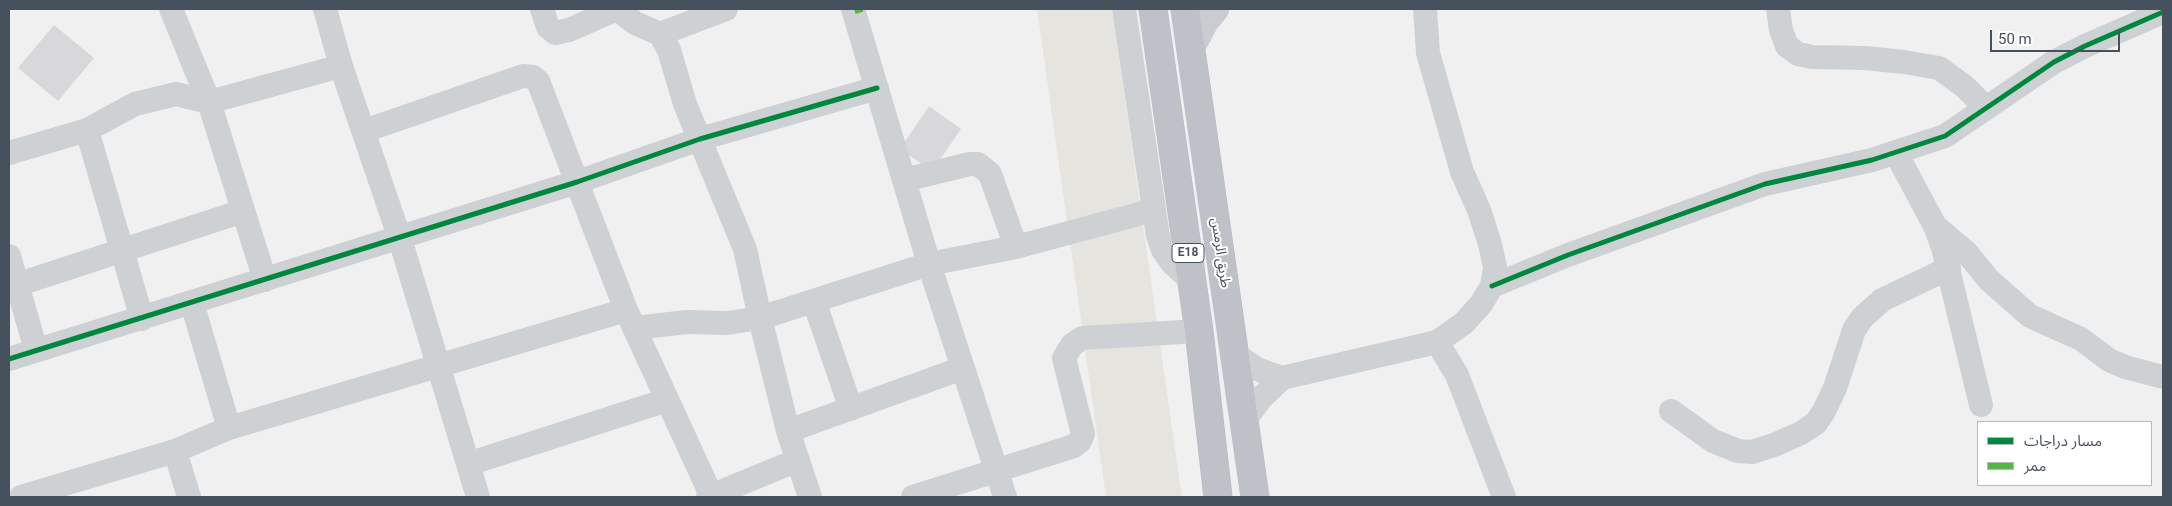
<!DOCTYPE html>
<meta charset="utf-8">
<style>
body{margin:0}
#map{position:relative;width:2172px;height:506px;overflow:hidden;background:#f1f0f0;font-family:Roboto,"Noto Sans Arabic",sans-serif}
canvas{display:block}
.frame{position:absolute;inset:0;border:10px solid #46515e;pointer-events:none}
.legend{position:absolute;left:1977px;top:421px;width:175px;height:65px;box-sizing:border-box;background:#fff;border:1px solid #b5b9bf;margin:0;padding:6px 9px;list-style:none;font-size:15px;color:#46515e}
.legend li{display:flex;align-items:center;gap:10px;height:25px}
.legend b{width:25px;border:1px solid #b5b9bf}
.scale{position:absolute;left:1990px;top:30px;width:130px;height:22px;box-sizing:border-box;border:2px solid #46515e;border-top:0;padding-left:6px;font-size:15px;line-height:18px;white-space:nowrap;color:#46515e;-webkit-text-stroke:4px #fff;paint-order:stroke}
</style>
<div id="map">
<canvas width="2172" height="506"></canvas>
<div class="frame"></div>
<ul class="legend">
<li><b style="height:6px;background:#00873e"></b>مسار دراجات</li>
<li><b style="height:6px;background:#57b448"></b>ممر</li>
</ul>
<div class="scale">50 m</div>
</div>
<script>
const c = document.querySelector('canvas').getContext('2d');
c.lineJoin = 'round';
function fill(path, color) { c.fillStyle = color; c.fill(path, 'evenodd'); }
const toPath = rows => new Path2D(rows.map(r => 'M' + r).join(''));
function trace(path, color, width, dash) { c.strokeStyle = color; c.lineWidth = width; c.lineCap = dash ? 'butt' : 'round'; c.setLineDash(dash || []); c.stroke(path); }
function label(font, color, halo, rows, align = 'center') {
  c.font = font + ' Roboto,"Noto Sans Arabic",sans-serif'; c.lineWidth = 4; c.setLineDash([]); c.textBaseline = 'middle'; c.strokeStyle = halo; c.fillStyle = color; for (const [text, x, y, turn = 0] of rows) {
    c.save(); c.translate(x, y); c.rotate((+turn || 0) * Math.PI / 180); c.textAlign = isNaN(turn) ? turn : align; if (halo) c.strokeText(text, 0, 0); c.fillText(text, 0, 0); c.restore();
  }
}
fill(toPath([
 [1037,9,1112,9,1182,497,1106,497]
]), '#e6e4de');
fill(toPath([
 [54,25,94,58,58,101,18,68],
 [929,106,961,129,932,171,900,149]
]), '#d8d8da');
const highway = toPath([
 [1153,9,1199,331,1218,497],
 [1185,9,1255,497]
]);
trace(highway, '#b5b9c0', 29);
trace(toPath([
 [171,9,209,102,265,280],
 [325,9,341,66,400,239,478,497],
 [542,9,548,27,555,33,569,30,617,9],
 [617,9,635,23,660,34,669,50,685,104,745,249,760,318,788,431,810,497],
 [853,9,929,264,1005,497],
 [1124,9,1158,236,1163,250,1172,263,1192,281],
 [1778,9,1781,30,1787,46,1798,54,1812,57,1865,58,1904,62,1939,68,1964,86,1986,108],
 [660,34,726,9],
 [87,130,142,319],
 [364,131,523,76,533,77,538,81,626,310,711,495],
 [9,153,87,130,135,104,176,94,209,102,341,66],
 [1896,153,1935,226,1943,248,1981,405],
 [904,180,970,164,978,164,990,174,1016,247],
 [1935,226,1967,253,1989,280,2030,316,2081,339,2109,360,2125,367,2163,377],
 [9,256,36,350],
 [16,285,243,211],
 [1492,286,1568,255,1765,184,1872,160,1945,136,2054,62,2085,46,2163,12],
 [814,301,851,409],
 [192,303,229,428],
 [634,328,687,322,727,323,760,318,929,264,1016,247,1154,210],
 [1437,342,1457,375,1504,497],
 [1234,353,1257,369,1282,378],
 [9,359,577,182,700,139,877,88],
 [1671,411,1713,441,1738,451,1752,452,1774,445,1801,433,1816,423,1824,411,1835,388,1854,330,1862,318,1882,300,1949,268],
 [1244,421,1261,398,1282,378,1437,342,1464,323,1481,304,1492,286,1495,267,1490,244,1479,210,1462,172,1428,53,1425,9],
 [788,431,963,368],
 [175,451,189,497],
 [468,464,667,400],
 [21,497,175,451,229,428,626,310],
 [708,497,798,460],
 [913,497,1074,446,1080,441,1083,434,1064,358,1072,345,1082,338,1199,331]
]), '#ced1d4', 24);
trace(toPath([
 [1191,48,1205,21,1215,9]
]), '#c9ccd1', 28);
trace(highway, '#bec2c8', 28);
trace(toPath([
 [855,12,866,9]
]), '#57b448', 4, [8, 4]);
trace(toPath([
 [1492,286,1568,255,1765,184,1872,160,1945,136,2054,62,2085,46,2163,12],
 [9,359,577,182,700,139,877,88]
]), '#00873e', 5);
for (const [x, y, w] of [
 [1188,253,32]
]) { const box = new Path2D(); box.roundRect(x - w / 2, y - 9.5, w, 19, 4); c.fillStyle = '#fff'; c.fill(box); trace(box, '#46515e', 1); }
label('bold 12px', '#46515e', null, [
 ["E18",1188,253]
]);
label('14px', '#46515e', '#fff', [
 ["طريق الرمس",1220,253,82]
]);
</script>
